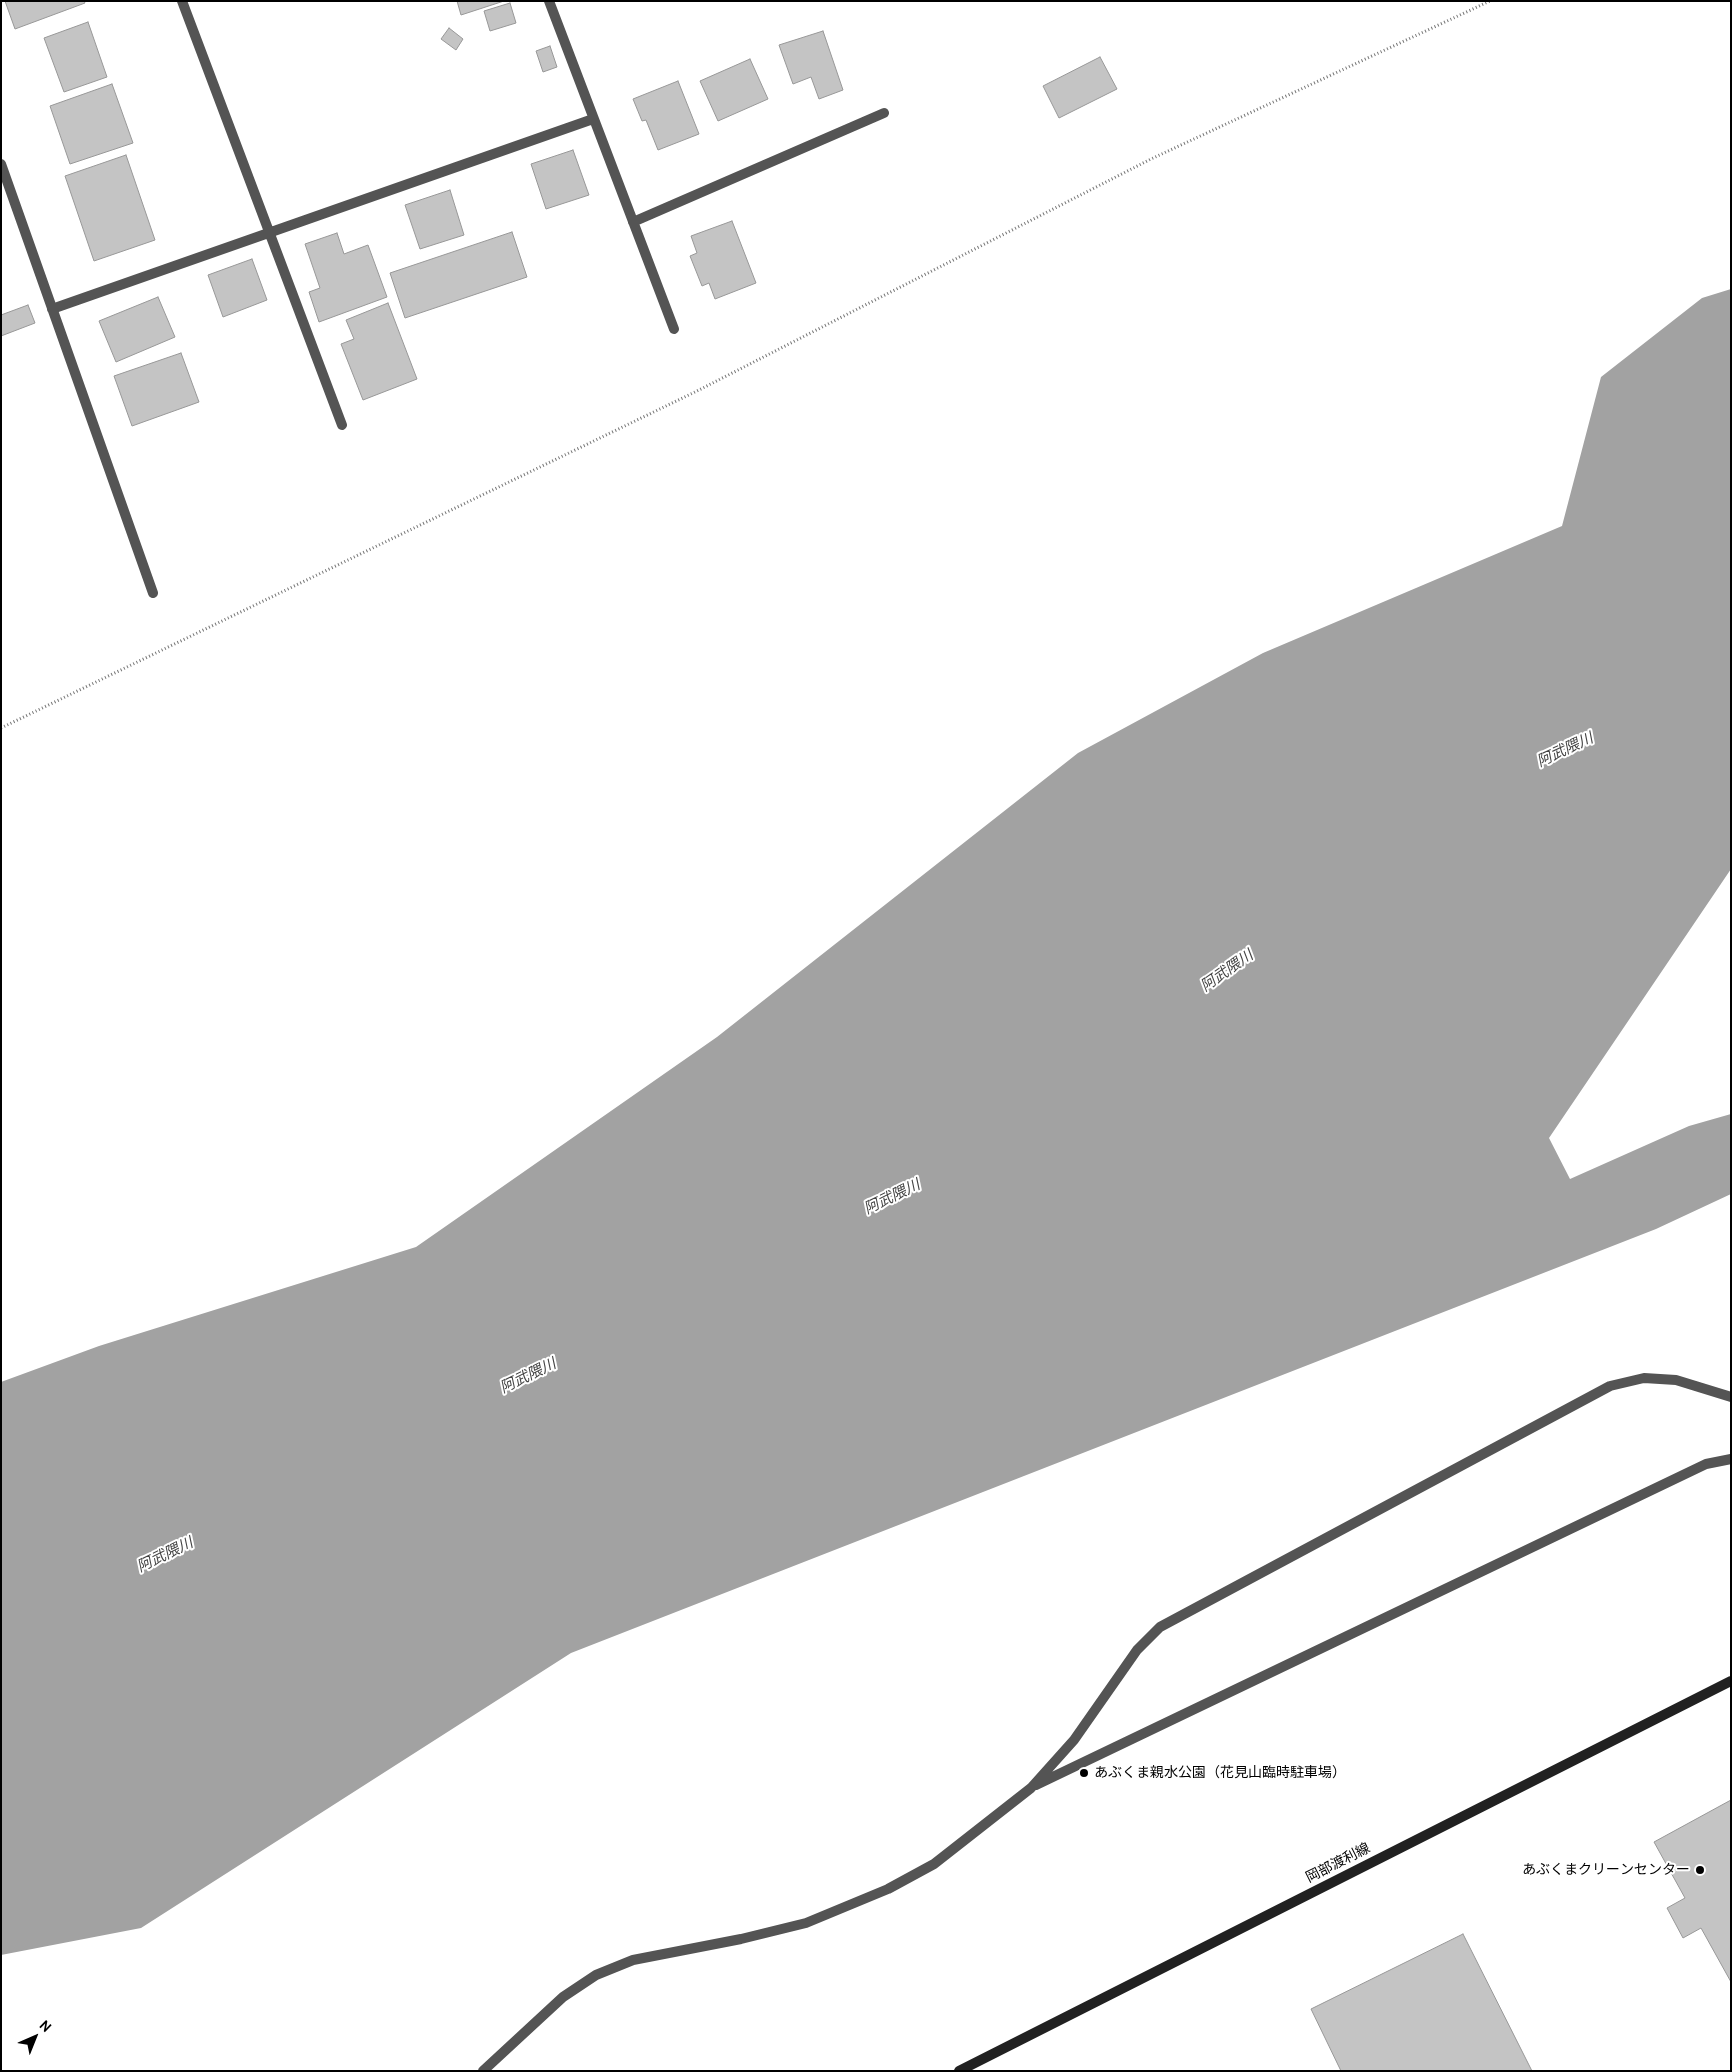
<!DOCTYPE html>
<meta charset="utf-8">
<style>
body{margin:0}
#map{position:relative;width:1732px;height:2072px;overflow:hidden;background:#fff;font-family:Cabin,sans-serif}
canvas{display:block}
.frame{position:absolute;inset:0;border:2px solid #000;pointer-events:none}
.north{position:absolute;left:10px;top:2012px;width:50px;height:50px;-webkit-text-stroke:4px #fff;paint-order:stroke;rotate:44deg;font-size:14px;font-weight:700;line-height:20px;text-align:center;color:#000}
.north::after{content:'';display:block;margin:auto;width:18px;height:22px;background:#000;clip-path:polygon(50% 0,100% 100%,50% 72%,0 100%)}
</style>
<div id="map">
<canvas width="1732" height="2072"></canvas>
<div class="frame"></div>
<div class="north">N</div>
</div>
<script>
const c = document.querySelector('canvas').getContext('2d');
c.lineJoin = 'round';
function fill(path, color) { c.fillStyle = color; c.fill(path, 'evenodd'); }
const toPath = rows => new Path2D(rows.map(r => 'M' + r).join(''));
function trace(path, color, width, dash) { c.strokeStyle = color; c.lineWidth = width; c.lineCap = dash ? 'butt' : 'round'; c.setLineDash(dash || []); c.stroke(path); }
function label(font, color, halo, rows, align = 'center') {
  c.font = font + ' Cabin,"Noto Sans JP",sans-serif'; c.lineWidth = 4; c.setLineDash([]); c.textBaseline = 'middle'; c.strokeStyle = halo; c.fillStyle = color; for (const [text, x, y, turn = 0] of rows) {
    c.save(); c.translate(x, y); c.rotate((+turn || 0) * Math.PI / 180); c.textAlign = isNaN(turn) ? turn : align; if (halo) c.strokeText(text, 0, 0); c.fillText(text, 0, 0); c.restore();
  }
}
fill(toPath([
 [1731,289,1731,869,1549,1138,1570,1179,1689,1126,1731,1114,1731,1194,1656,1229,571,1653,141,1928,1,1955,1,1382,99,1346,416,1247,717,1037,1078,753,1263,653,1562,526,1601,377,1702,298]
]), '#a2a2a2');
const building = toPath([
 [5,1,84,1,85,3,15,29,5,1],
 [457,1,504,1,461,15,457,1],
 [510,3,516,23,490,31,484,11,510,3],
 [88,22,107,77,64,92,44,38,88,22],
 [449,28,463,39,456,50,441,39,449,28],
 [823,31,843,90,819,99,811,77,793,84,779,45,823,31],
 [550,46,557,67,543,72,536,51,550,46],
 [1100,57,1117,89,1059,118,1043,86,1100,57],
 [750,59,768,99,718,121,700,81,750,59],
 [678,81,699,134,658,150,646,120,642,121,633,99,678,81],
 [112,84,133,143,70,164,50,106,112,84],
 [573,150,589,195,546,209,531,164,573,150],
 [126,155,155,240,94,261,65,176,126,155],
 [450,190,464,235,420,249,405,205,450,190],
 [732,221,756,283,715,299,709,283,702,286,690,256,697,253,691,236,732,221],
 [512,232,527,277,405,318,390,273,512,232],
 [337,233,344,254,368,245,387,297,319,322,309,292,320,288,305,244,337,233],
 [252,259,267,300,223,317,208,275,252,259],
 [158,297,175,337,116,362,99,321,158,297],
 [388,303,417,379,363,400,341,344,354,339,346,320,388,303],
 [28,305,35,323,1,336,1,315,28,305],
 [181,353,199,402,132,426,114,376,181,353],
 [1731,1800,1731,1982,1701,1928,1683,1938,1667,1908,1685,1898,1654,1842,1731,1800],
 [1463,1934,1532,2071,1341,2071,1311,2009,1463,1934]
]);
fill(building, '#c4c4c4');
trace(building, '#989898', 1);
trace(toPath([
 [1,728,697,391,1151,159,1490,1]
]), '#767676', 3, [1, 2.5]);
trace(toPath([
 [1036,1785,1706,1464,1731,1459],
 [483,2071,563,1997,596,1975,633,1960,741,1939,806,1923,888,1889,934,1864,1031,1788,1074,1740,1137,1650,1160,1627,1610,1386,1644,1378,1676,1380,1731,1397]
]), '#545454', 10);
trace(toPath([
 [182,1,342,425],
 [549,1,674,329],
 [1,164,153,593],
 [633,222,884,113],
 [52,309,593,119]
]), '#545454', 10);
trace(toPath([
 [959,2071,1731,1681]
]), '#212121', 10);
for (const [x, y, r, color] of [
 [1084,1773,5,"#000"],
 [1700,1870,5,"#000"]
]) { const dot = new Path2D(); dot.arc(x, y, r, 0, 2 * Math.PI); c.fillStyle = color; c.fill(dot); trace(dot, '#fff', 2); }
label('14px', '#000', '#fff', [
 ["あぶくま親水公園（花見山臨時駐車場）",1094,1773],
 ["あぶくまクリーンセンター",1690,1870,"right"]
], 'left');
label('14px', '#000', '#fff', [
 ["岡部渡利線",1338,1863,-27]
]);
label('italic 15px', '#434343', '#fff', [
 ["阿武隈川",1565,750,-25],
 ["阿武隈川",1227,971,-35],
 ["阿武隈川",892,1197,-26],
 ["阿武隈川",528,1376,-26],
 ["阿武隈川",165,1555,-26]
]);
</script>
